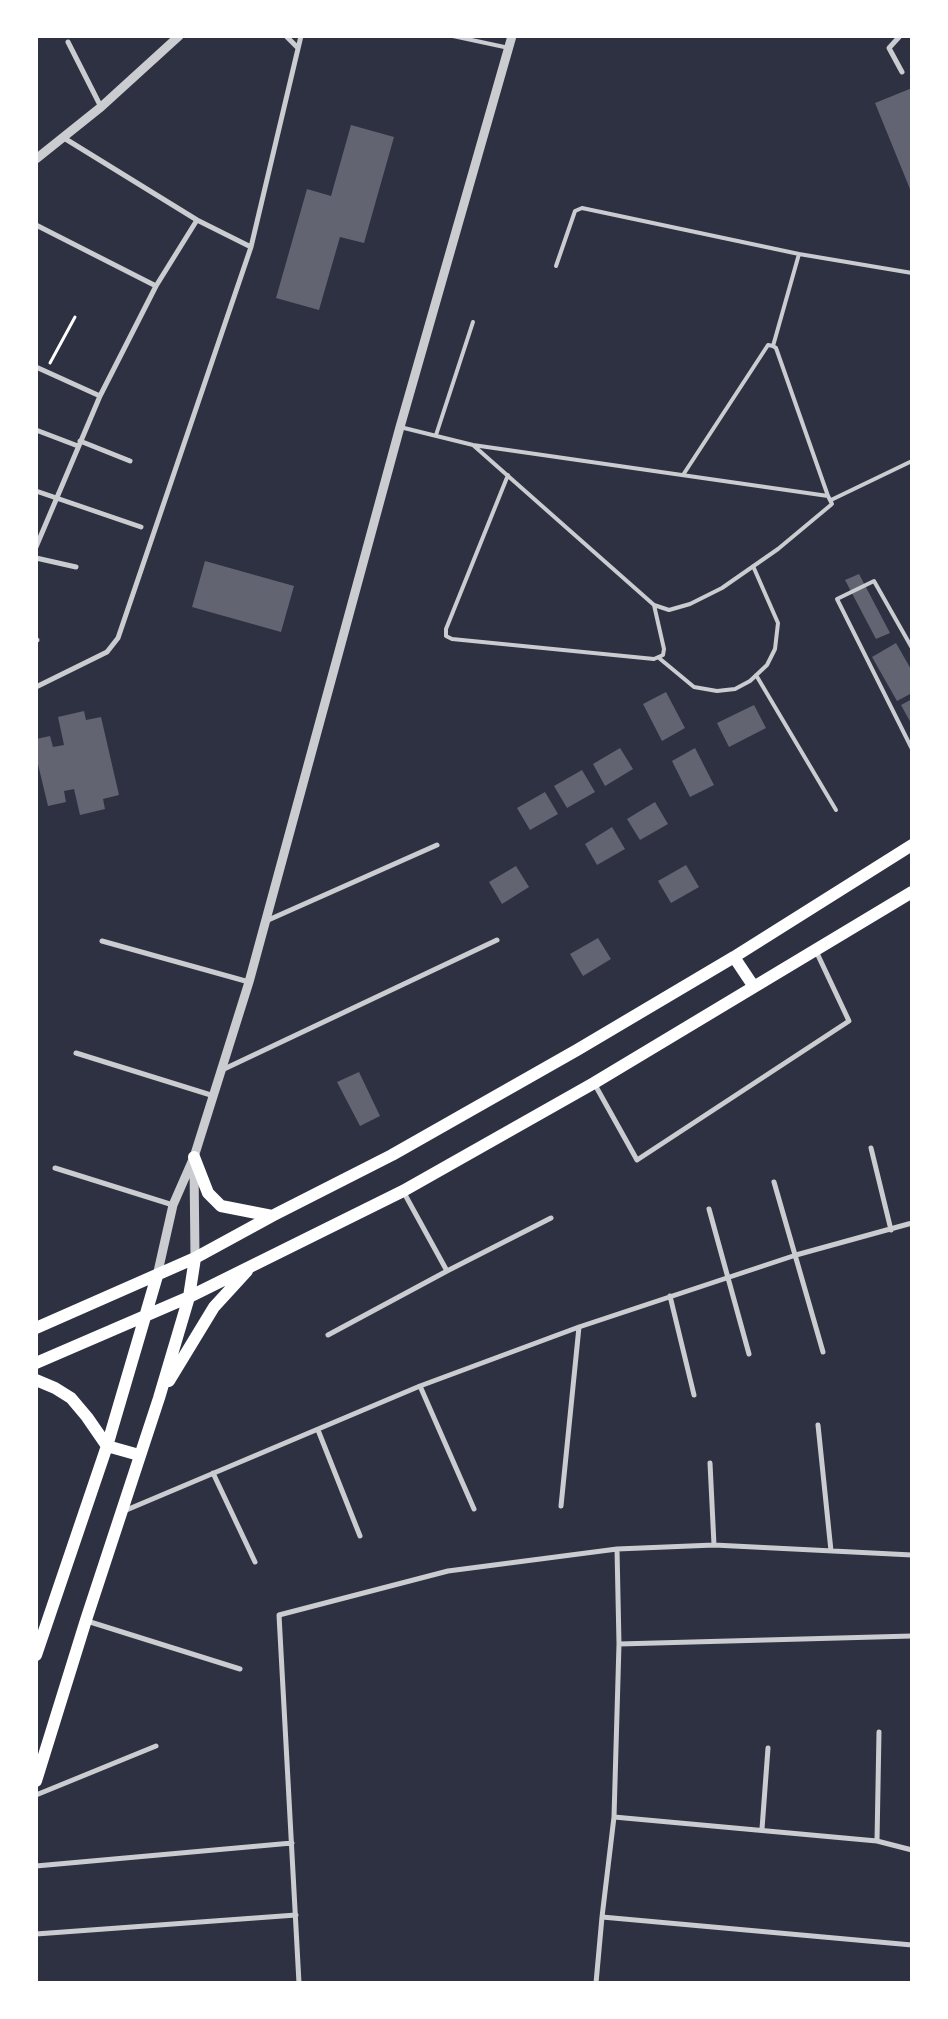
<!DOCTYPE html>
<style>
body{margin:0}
#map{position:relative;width:948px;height:2019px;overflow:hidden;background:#2d3142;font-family:"Asap Condensed",sans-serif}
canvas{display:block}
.frame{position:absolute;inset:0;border:38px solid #fff;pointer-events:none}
</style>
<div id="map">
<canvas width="948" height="2019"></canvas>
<div class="frame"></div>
</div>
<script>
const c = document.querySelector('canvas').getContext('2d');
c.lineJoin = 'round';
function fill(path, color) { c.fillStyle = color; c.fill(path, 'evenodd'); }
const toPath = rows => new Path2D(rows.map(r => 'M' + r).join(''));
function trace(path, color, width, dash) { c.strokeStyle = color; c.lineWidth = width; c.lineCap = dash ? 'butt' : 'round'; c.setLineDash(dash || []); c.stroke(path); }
fill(toPath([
 [912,88,912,194,875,103],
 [351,125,394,137,364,243,340,237,319,310,276,298,307,189,331,196],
 [205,561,294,586,281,632,192,607],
 [859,574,890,633,876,639,845,580],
 [896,643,912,671,912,693,897,701,872,657],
 [666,692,685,728,662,741,643,704],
 [912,699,912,725,901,705],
 [754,705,766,728,729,747,717,723],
 [84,711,86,720,101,717,119,795,103,799,105,809,80,815,74,789,64,791,66,802,48,806,36,756,36,739,50,736,53,747,64,745,58,717],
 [620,748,633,769,605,786,593,764],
 [695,748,714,785,690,797,672,761],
 [582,770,595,792,567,808,554,786],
 [545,792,558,814,530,830,517,808],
 [655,802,668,824,640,840,627,819],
 [612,827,625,849,597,865,585,844],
 [686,865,699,887,671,903,658,881],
 [516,866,529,887,502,904,489,882],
 [598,938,611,959,583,976,570,954],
 [359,1072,380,1116,360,1126,337,1082]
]), '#626471');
trace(toPath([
 [50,363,75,317]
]), '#fff', 3);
trace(toPath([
 [453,36,509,48],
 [556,266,575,211,582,208,799,254,912,273],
 [773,346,799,254],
 [400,427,473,445,828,496,832,504,778,549,722,588,690,604,669,610,654,605,473,445],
 [436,435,473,322],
 [508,475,446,629,446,636,452,639,654,659,663,655,664,649,654,605],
 [683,475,768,345,773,346,776,348,828,496],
 [831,500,912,461],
 [912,648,874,581,837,599,912,749],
 [659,658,694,687,717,691,735,689,750,681,767,665,775,649,778,623,753,566],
 [756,675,836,810]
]), '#caccd0', 4);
trace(toPath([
 [286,36,297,47],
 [900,36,889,48,902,72],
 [68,42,101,107],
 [64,138,197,220,251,247],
 [36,225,156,286],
 [36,367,100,396],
 [36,430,78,446],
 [80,441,130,461],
 [36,491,141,527],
 [36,547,100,396,156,286,197,220],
 [36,558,76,567],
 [36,640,37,640],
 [36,687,107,652,118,638,251,247,301,36],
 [266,921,437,845],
 [102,941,249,982],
 [76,1053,214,1096],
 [222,1070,497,940],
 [594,1083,637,1160,849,1021,816,951],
 [871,1148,891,1230],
 [55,1168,173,1205],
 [774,1182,823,1352],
 [709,1209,749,1354],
 [447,1271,551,1218],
 [670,1296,694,1395],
 [328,1335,447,1271,403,1191],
 [420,1386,474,1509],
 [818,1425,831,1551],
 [318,1430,360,1536],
 [710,1463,714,1545],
 [213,1473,255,1562],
 [561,1506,579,1327],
 [124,1511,420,1386,579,1327,796,1255,912,1223],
 [87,1621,240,1669],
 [619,1644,912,1636],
 [36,1795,156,1746],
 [614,1817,877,1841,912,1850],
 [762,1829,768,1748],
 [877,1841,879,1732],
 [36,1866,292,1843],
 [602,1917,912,1945],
 [36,1934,296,1915],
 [299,1983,279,1615,448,1571,617,1549,714,1545,912,1555],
 [596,1983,602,1917,614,1817,619,1644,617,1549]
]), '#caccd0', 5);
trace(toPath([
 [36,159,101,107,179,36],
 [194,1165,195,1258],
 [157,1276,173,1205,194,1157,249,982,400,427,512,36]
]), '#caccd0', 9);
trace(toPath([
 [734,957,754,987],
 [194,1157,208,1193,221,1206,272,1216],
 [36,1328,195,1258,272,1216,392,1155,577,1050,734,957,912,845],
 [36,1363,189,1297,403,1191,594,1083,912,892],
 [36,1380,55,1388,71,1398,87,1417,107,1446,139,1455],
 [169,1381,214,1307,247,1271],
 [36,1655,107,1446,157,1276],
 [36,1781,86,1620,159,1398,189,1297,195,1258]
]), '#fff', 12);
</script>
